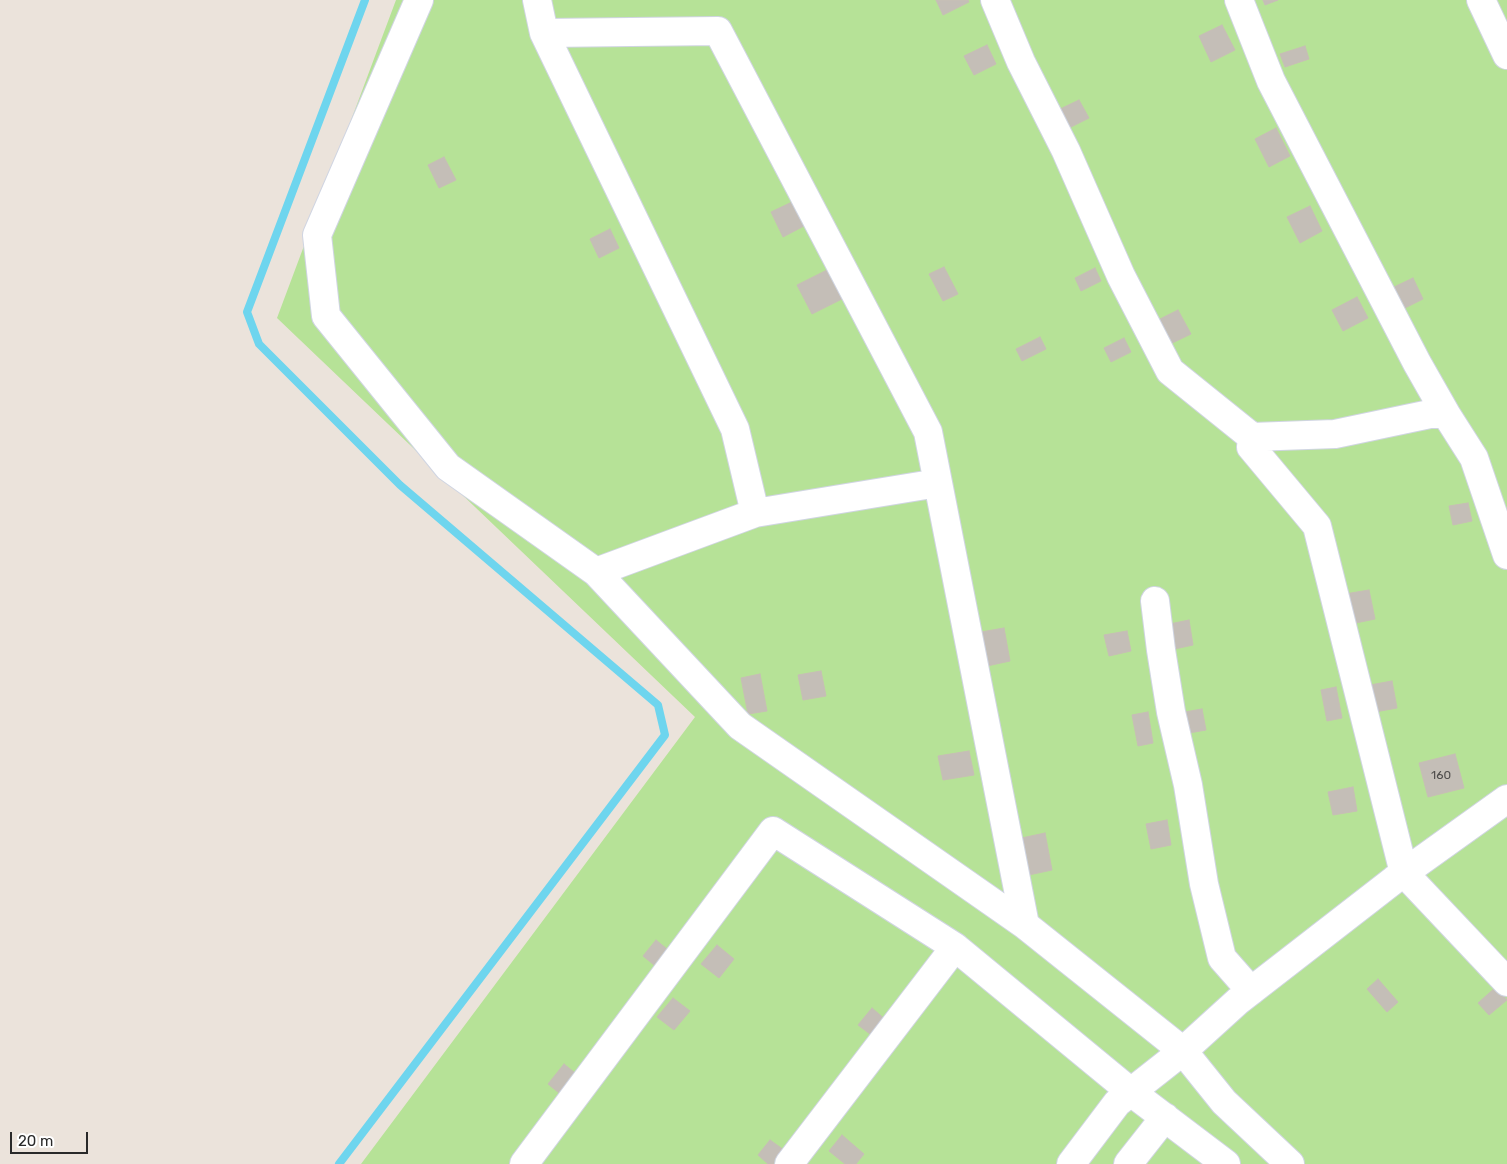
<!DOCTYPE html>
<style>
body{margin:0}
#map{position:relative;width:1507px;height:1164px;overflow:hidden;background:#ebe3db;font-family:Rubik,sans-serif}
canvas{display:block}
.scale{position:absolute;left:10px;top:1132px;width:78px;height:22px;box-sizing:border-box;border:2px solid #292929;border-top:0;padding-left:6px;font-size:15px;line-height:18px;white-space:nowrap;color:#292929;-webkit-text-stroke:4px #fff;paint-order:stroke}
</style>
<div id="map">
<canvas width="1507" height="1164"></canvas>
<div class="scale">20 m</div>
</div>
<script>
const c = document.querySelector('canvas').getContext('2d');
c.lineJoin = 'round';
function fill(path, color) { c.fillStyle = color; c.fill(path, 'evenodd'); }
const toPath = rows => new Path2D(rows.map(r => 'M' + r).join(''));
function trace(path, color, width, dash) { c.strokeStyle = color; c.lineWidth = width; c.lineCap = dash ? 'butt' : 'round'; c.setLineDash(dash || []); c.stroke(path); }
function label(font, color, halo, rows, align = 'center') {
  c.font = font + ' Rubik,sans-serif'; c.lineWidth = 4; c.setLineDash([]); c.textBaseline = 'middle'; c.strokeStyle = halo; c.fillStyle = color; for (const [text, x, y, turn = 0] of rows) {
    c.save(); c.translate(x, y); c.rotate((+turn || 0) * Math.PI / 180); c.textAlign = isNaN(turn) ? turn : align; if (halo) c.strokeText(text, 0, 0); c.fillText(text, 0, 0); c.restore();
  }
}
fill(toPath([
 [396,0,1507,0,1507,1164,361,1164,695,717,277,318]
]), '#b6e297');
trace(toPath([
 [339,1164,665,735,658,705,400,485,259,344,247,312,365,0]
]), '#6ed5ee', 8);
const building = toPath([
 [936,0,968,0,969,2,943,15,936,0],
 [1263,0,1278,0,1265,5,1263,0],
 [1222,25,1235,50,1211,62,1199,36,1222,25],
 [987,45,996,64,974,75,964,56,987,45],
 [1305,46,1309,59,1285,67,1280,54,1305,46],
 [1079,100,1089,118,1067,129,1058,110,1079,100],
 [1276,128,1290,156,1269,167,1255,139,1276,128],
 [444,157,456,180,439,188,428,165,444,157],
 [792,202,804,226,783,237,771,212,792,202],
 [1310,206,1322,231,1300,243,1287,217,1310,206],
 [610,229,619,248,599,258,590,239,610,229],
 [944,267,958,294,943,301,929,274,944,267],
 [1095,268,1101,281,1081,291,1075,278,1095,268],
 [827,270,842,299,812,314,797,285,827,270],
 [1413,278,1423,299,1405,308,1394,287,1413,278],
 [1357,297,1368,318,1343,331,1332,310,1357,297],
 [1178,310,1191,334,1164,347,1152,323,1178,310],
 [1040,337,1046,349,1022,361,1016,349,1040,337],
 [1124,338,1131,352,1111,362,1104,348,1124,338],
 [1468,503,1472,521,1453,525,1449,506,1468,503],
 [1369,590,1375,619,1351,624,1345,594,1369,590],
 [1189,620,1193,645,1170,650,1165,625,1189,620],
 [1004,628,1010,661,987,666,981,632,1004,628],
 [1127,631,1131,651,1109,656,1104,635,1127,631],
 [821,671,826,696,803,700,798,675,821,671],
 [760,674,767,711,748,714,741,678,760,674],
 [1392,681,1397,708,1375,712,1370,685,1392,681],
 [1336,687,1342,718,1327,721,1321,690,1336,687],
 [1202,709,1206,730,1183,734,1179,713,1202,709],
 [1148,712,1153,743,1138,746,1132,715,1148,712],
 [969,751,974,775,943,780,938,756,969,751],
 [1455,754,1464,788,1428,797,1419,763,1455,754],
 [1353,787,1357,811,1333,815,1328,792,1353,787],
 [1167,820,1171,845,1151,849,1146,824,1167,820],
 [1045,833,1052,870,1024,876,1017,839,1045,833],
 [656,940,667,949,654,965,643,956,656,940],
 [717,945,734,959,719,978,701,964,717,945],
 [1378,979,1398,1002,1387,1012,1367,989,1378,979],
 [1496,987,1507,1000,1489,1015,1478,1003,1496,987],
 [673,998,690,1011,674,1030,657,1017,673,998],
 [872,1008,887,1021,874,1037,858,1025,872,1008],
 [564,1064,580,1077,564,1097,548,1084,564,1064],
 [842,1135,864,1154,856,1164,845,1164,829,1151,842,1135],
 [770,1140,784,1150,773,1164,768,1164,758,1155,770,1140]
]);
fill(building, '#c4beb7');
trace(building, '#c7bfb5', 1);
const minor = toPath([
 [419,0,317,235,326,316,448,467,596,572],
 [537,0,544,33,718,31,928,432,1025,925,1183,1051,1224,1102,1290,1164],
 [995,0,1021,62,1066,151,1121,276,1170,371,1252,437,1335,434,1430,414,1446,414,1474,458,1507,555],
 [1239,0,1271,81,1417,363,1446,414],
 [1481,0,1507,55],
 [544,33,735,429,755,513,938,483],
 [1252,437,1251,447,1317,526,1404,873,1507,982],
 [755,513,596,572,740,726,1025,925],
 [1155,601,1161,650,1171,712,1188,785,1204,884,1222,958,1251,991],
 [524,1164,773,831,955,947],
 [789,1164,955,947,1131,1092,1226,1164],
 [1071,1164,1117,1103,1183,1051,1238,1001,1394,880,1507,799],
 [1128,1164,1165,1117]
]);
trace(minor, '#d0d5e2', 30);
trace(minor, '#fff', 28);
label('12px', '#504e4c', null, [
 ["160",1441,776]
]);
</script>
